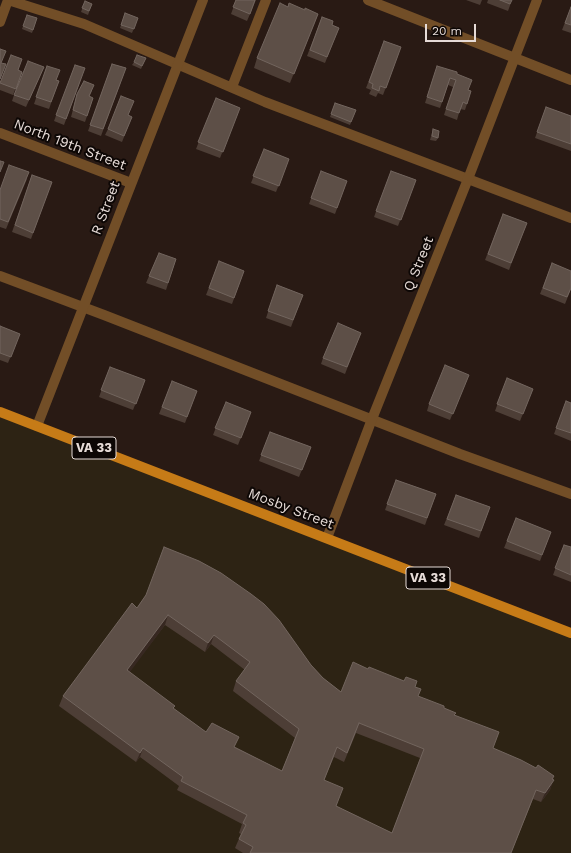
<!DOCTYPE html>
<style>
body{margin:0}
#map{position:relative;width:571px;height:853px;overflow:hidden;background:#291a14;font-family:"Work Sans",sans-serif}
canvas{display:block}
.scale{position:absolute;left:425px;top:24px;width:51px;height:18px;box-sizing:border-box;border:2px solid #e6dbd7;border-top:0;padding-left:5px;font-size:12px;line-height:14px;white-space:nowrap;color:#e6dbd7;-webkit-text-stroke:3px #0d0705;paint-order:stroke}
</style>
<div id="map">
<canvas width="571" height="853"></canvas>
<div class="scale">20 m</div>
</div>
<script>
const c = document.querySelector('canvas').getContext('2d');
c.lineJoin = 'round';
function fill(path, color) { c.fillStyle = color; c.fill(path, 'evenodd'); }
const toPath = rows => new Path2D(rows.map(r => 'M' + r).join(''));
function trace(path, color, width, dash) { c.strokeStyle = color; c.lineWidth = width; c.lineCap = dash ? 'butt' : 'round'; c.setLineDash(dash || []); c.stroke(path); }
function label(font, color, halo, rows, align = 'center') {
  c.font = font + ' "Work Sans",sans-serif'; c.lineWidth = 4; c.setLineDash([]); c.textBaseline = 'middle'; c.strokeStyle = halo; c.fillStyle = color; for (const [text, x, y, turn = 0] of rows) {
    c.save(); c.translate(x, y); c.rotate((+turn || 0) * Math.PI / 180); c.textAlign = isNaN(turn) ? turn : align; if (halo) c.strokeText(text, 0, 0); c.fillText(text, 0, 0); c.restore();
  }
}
fill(toPath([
 [0,413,571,634,571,853,0,853]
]), '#2d2314');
trace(toPath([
 [8,0,84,24,265,102,571,218],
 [0,22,8,0],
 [232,87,266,0],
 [0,276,104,315,460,454,571,494]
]), '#724e27', 10);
trace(toPath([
 [368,0,571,80],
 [0,133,131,183],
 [37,426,203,0],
 [327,538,372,419,468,179,537,0]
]), '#724e27', 10);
trace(toPath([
 [0,412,571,633]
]), '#c67b17', 10);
fill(toPath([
 [236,0,256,0,247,21,231,14],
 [466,0,482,0,480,5],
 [488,0,512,0,508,11,487,3],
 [85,1,92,4,88,15,81,12],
 [288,7,305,10,318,14,290,83,254,68,257,58],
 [571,7,571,33,562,30],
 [125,13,138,18,132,33,120,28],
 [27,15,37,18,32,33,22,29],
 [322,17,332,25,339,28,325,63,307,56],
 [384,41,401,47,383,95,378,93,376,97,369,94,371,90,366,88],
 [11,55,18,70,22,72,13,95,0,90,0,84],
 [146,58,141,69,132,65,134,62],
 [112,64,126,68,101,136,88,131],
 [75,65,85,68,64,125,54,121],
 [47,66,56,80,59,81,49,109,34,104],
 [44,67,26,107,12,101,14,95],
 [435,72,457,74,468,90,471,91,465,110,460,109,457,120,444,115,453,87,448,85,440,108,425,103],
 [92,91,89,97,93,98,85,122,71,117,77,94],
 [216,98,240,108,220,158,196,149],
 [335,103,356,110,350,125,330,117],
 [546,107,571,116,571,151,535,138],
 [128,115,132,117,122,142,105,135,108,129],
 [433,129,438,138,436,141,430,140],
 [264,149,289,159,276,192,251,183],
 [321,171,347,181,335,214,309,204],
 [391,171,416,180,398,226,374,217],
 [32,175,52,182,31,239,12,232],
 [27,179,6,229,0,227,0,189],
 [503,214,527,223,509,270,485,260],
 [176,259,166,290,146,283,149,276],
 [219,261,244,271,232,304,206,295],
 [552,263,571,289,565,304,540,294],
 [277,285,303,295,291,327,266,318],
 [0,326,20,334,8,363,0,360],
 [361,333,345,374,321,364,323,358],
 [110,367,145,380,133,410,99,397],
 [469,375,450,420,427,411,429,404],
 [507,378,533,389,520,421,495,411],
 [172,381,197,391,185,423,159,414],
 [566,401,571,403,571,441,554,434],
 [226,402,251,412,238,445,213,435],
 [270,432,311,447,299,477,259,461],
 [396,480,436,494,425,525,385,510],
 [456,495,490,507,479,538,444,525],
 [516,518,551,532,540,561,504,548],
 [564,545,571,547,571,582,553,575],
 [146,595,311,665,323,678,341,692,368,669,415,687,418,696,444,708,455,715,493,748,554,776,550,790,541,802,533,799,511,853,243,853,235,848,241,834,239,833,242,824,177,790,179,786,140,757,136,762,59,706,63,696,137,608],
 [165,625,205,652,211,644,245,670,236,681,233,691,295,738,282,771,206,732,174,709,129,672],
 [356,733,420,758,392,833,336,806,324,780,334,757,344,762]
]), '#4d3e36');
fill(toPath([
 [318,14,315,23,290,83,294,74],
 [168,615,165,625,124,680,127,670],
 [214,635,211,644,205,652,208,643],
 [143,748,140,757,136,762,140,753],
 [554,776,551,784,554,780,550,790,541,802,545,793,552,779]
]), '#372821');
const building = toPath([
 [236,0,255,0,250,14,233,7,236,0],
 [500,0,512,0,510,4,500,0],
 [85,1,92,4,89,11,82,8,85,1],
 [280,3,288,7,289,3,305,10,305,8,318,14,294,74,257,58,280,3],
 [571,7,571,25,565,23,571,7],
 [125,13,138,18,134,29,121,25,125,13],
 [27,15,37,18,33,30,23,26,27,15],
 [322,17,333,21,332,25,339,28,327,57,310,50,322,17],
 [384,41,401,47,386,88,380,86,379,91,372,88,373,84,369,82,384,41],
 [0,49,6,51,1,63,6,64,0,79,0,49],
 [11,55,22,59,18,70,22,72,16,89,0,83,11,55],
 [137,55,146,58,142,66,134,62,137,55],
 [28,61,44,67,29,100,14,95,28,61],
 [112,64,126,68,103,129,90,125,112,64],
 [75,65,85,68,66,119,56,115,75,65],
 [47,66,60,70,56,80,59,81,51,102,36,97,47,66],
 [437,66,457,72,457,74,472,80,468,90,471,91,467,104,463,102,459,113,446,109,456,80,450,78,442,102,427,97,437,66],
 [84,81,94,85,89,96,93,98,87,116,73,110,77,94,84,81],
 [121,96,134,101,128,115,132,117,124,136,108,129,121,96],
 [216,98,240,108,223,152,198,142,216,98],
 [335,103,356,110,351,122,331,114,335,103],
 [546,107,571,116,571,144,537,132,546,107],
 [433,129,439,131,438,138,432,136,433,129],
 [264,149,289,159,279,186,253,176,264,149],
 [0,161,4,162,0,172,0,161],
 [9,165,29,172,8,222,0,219,0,190,9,165],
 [321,171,347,181,337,208,311,198,321,171],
 [391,171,416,180,401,220,376,211,391,171],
 [32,175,52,182,33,233,15,225,32,175],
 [503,214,527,223,511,263,488,254,503,214],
 [159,253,176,259,168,283,149,276,159,253],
 [219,261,244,271,234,298,209,288,219,261],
 [552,263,571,271,571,288,567,297,543,288,552,263],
 [277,285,303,295,293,320,268,311,277,285],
 [338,323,361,333,347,367,323,358,338,323],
 [0,326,20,334,11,357,0,353,0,326],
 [445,365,469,375,453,414,429,404,445,365],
 [110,367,145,380,136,404,101,390,110,367],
 [507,378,533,389,523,414,497,404,507,378],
 [172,381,197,391,187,417,162,407,172,381],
 [566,401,571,403,571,433,556,428,566,401],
 [226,402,251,412,241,438,215,428,226,402],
 [270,432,311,447,302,470,261,455,270,432],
 [396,480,436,494,427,518,387,504,396,480],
 [456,495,490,507,481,531,447,519,456,495],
 [516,518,551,532,542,555,507,541,516,518],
 [564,545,571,547,571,575,555,568,564,545],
 [164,547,199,561,221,573,251,594,264,604,279,620,311,665,323,678,341,692,353,662,368,669,369,667,404,681,406,677,417,681,415,687,421,689,418,696,444,706,444,708,456,713,454,715,499,732,493,748,521,760,536,768,538,765,554,776,552,779,554,780,545,793,536,790,511,853,250,853,253,847,239,839,246,825,243,823,247,815,181,781,183,777,143,748,140,753,63,696,132,603,137,608,146,595,164,547],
 [168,615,208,643,214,635,250,662,236,681,299,729,282,771,234,747,239,737,212,723,206,732,173,708,175,706,127,670,168,615],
 [359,723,424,749,392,833,336,806,343,788,324,780,337,747,347,753,359,723]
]);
fill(building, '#5d4f47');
trace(building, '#72655e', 1);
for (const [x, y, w] of [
 [94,448,44],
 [428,578,44]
]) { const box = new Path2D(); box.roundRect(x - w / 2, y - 11, w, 22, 3); c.fillStyle = '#0d0705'; c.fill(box); trace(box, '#e6dbd7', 1); }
label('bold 13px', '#e6dbd7', null, [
 ["VA 33",94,448],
 ["VA 33",428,578]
]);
label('14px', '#e6dbd7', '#0d0705', [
 ["North 19th Street",70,145,21],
 ["R Street",106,208,-69],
 ["Q Street",419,264,-68],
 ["Mosby Street",291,509,21]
]);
</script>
